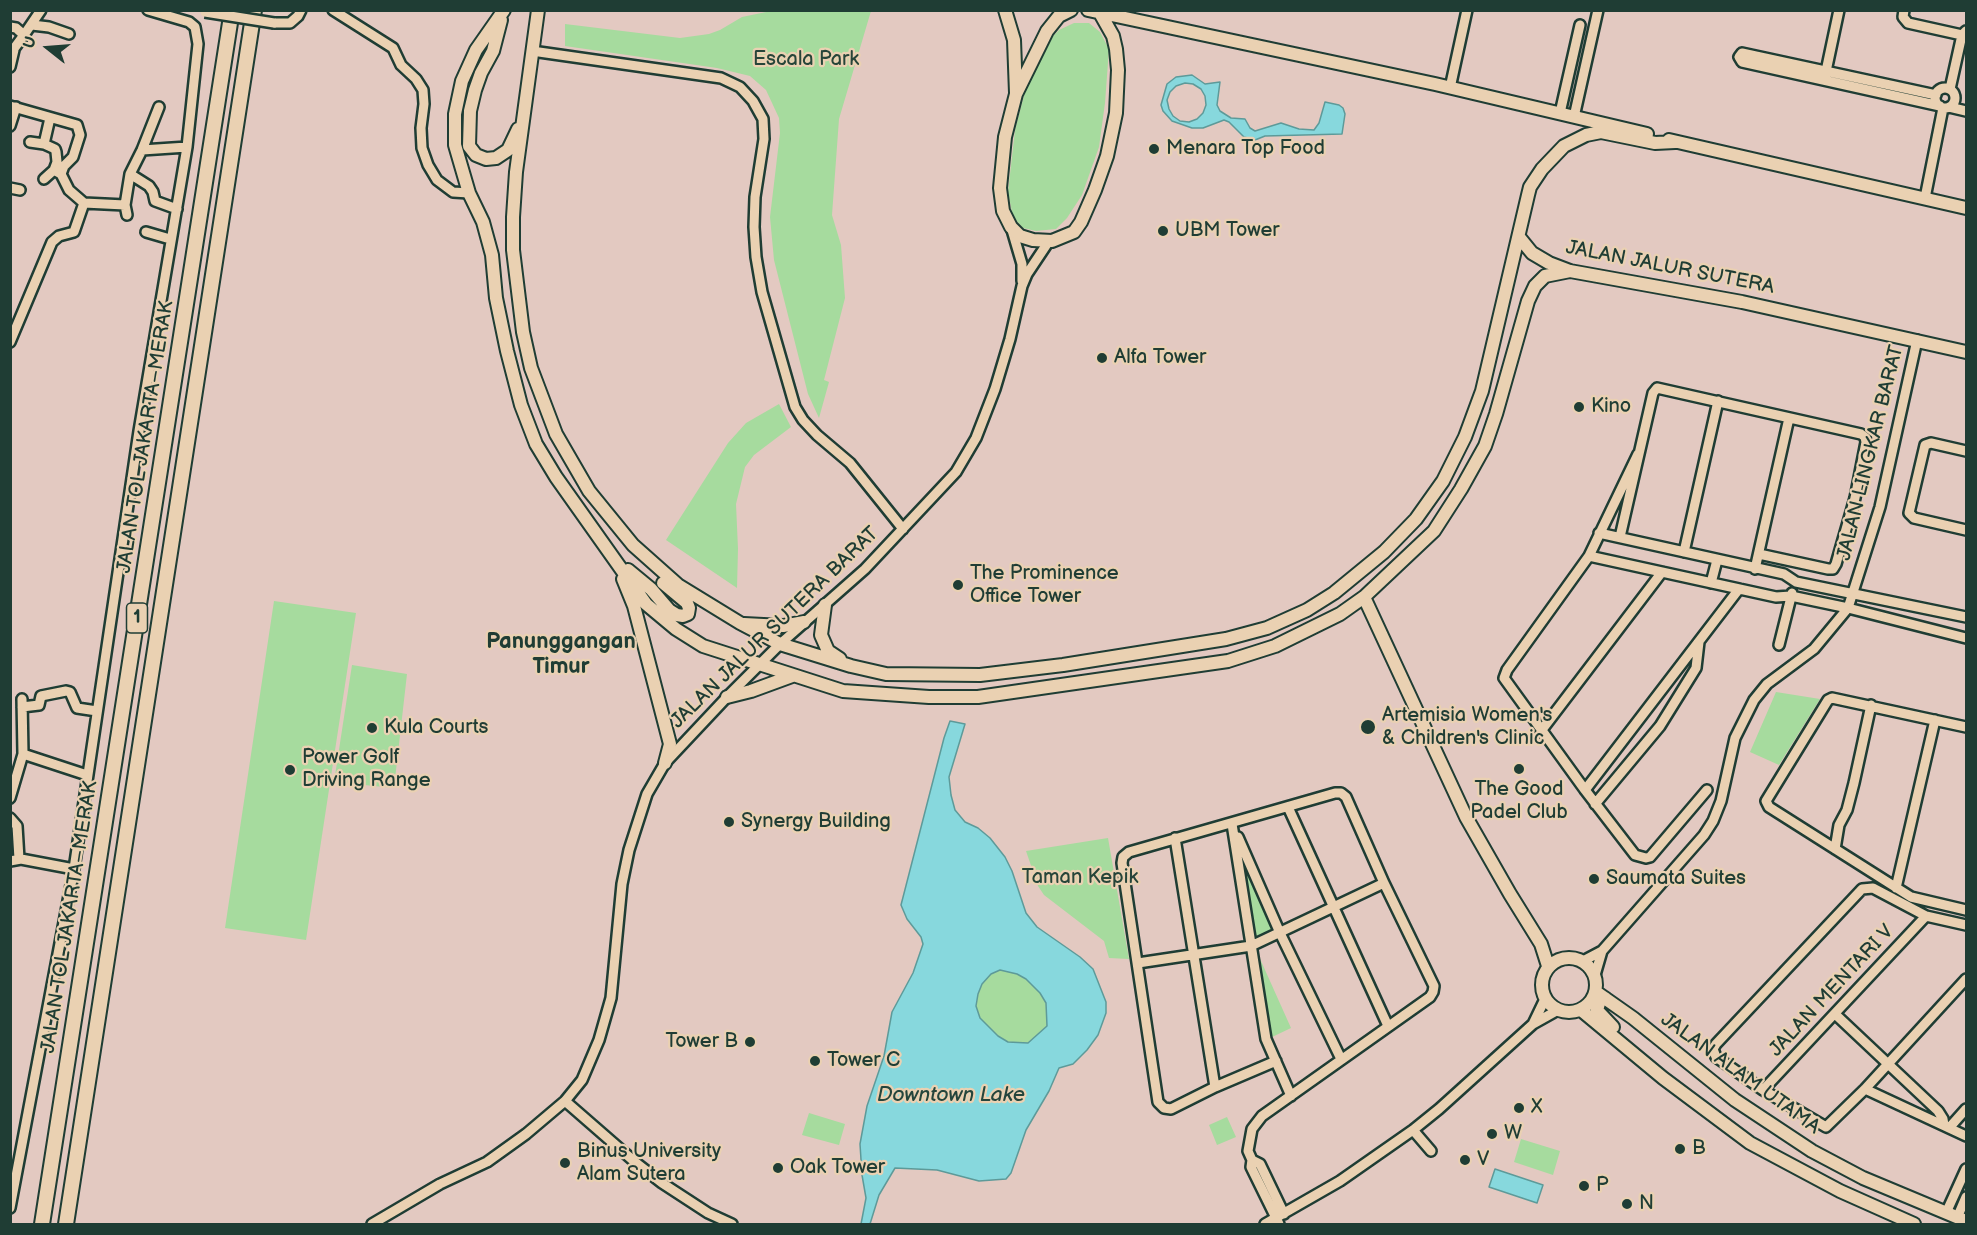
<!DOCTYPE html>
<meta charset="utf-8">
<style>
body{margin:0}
#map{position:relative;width:1977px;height:1235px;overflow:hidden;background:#e3c9c1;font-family:"Balsamiq Sans",sans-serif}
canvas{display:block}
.frame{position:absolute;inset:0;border:12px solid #1f3d34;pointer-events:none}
.north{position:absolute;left:18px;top:18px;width:60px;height:60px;-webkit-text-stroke:4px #ead1b2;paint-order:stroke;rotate:287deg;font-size:16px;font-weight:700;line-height:24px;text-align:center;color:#1f3d34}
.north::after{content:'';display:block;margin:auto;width:21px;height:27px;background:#1f3d34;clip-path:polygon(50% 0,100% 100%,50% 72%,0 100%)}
</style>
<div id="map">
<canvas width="1977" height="1235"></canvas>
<div class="frame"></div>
<div class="north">U</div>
</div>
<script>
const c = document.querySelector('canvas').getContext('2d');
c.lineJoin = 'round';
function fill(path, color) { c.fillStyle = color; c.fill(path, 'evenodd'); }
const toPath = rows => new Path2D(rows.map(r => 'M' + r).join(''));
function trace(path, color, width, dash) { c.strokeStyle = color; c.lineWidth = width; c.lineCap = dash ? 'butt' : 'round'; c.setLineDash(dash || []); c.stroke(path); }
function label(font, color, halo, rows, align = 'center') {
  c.font = font + ' "Balsamiq Sans",sans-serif'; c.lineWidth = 4.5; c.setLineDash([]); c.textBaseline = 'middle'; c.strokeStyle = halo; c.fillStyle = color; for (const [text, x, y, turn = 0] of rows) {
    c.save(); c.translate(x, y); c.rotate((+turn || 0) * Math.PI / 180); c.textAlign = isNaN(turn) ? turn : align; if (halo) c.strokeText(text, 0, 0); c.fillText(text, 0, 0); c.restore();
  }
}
fill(toPath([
 [771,11,871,11,839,119,832,215,841,245,845,298,824,380,829,382,819,418,808,394,774,260,770,217,780,133,779,118,766,90,750,76,717,68,565,46,565,24,680,38,709,34,720,30,742,17],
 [1074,23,1089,23,1100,32,1109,49,1105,103,1099,147,1082,195,1067,218,1056,229,1036,231,1023,228,1013,217,1008,192,1015,130,1026,88,1048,41,1059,30],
 [779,404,791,427,754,455,745,467,736,504,738,549,737,588,666,540,728,443,746,423],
 [274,601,356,613,306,940,225,928],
 [352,665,407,674,394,788,334,782],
 [1776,692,1820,699,1779,765,1750,752],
 [1108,838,1129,959,1109,958,1104,941,1044,895,1038,886,1026,851],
 [1246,868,1273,925,1271,932,1259,937,1254,934,1244,869],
 [1257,952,1291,1028,1270,1038],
 [1000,970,1017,974,1026,979,1040,993,1046,1003,1047,1026,1028,1043,1008,1042,998,1036,980,1018,976,1006,978,994,982,984,991,974],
 [809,1113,845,1124,839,1145,802,1135],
 [1227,1117,1236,1137,1217,1145,1209,1125],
 [1521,1139,1560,1151,1553,1175,1514,1162]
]), '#a6db9e');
const water = toPath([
 [1192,75,1205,84,1220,82,1217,105,1220,111,1231,118,1245,119,1250,128,1255,131,1281,123,1299,129,1314,130,1319,123,1325,102,1339,105,1343,108,1345,114,1342,134,1265,136,1255,140,1244,137,1229,122,1224,120,1203,128,1192,128,1172,121,1163,111,1161,105,1167,84,1176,77,1192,75],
 [1185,83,1193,84,1201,89,1205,96,1206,105,1203,113,1197,119,1189,122,1180,121,1173,116,1169,109,1167,100,1170,92,1176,86,1185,83],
 [950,721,965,724,949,777,951,795,955,810,965,822,978,828,990,838,1005,857,1012,871,1026,913,1037,927,1080,957,1093,969,1106,1002,1106,1013,1098,1035,1087,1050,1073,1064,1059,1068,1049,1091,1026,1130,1011,1173,1006,1179,979,1181,937,1170,895,1168,879,1195,870,1224,861,1224,866,1198,862,1175,860,1144,867,1106,884,1056,892,1012,913,973,923,944,921,937,907,919,901,905,944,738,950,721],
 [1000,970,1017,974,1026,979,1040,993,1046,1003,1047,1026,1028,1043,1008,1042,998,1036,980,1018,976,1006,978,994,982,984,991,974,1000,970],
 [1495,1169,1543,1185,1537,1203,1489,1187,1495,1169]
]);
fill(water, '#87d8dd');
trace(water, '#5d9a99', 1.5);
const minor = toPath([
 [333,10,393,48,401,65,416,79,423,90,424,104,421,128,422,148,428,165,437,180,453,192,469,193],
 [1904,10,1903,17,1908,23,1962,35],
 [274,23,290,23,298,16,301,10],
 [32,25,49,27,69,34],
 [10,27,16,28,24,35,41,10],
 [532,51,721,78,740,87,753,101,763,119,764,139,755,197,754,227,756,257,762,292,795,407,803,420,817,435,850,463,903,529],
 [10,54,24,35],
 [10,67,14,50],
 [1825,76,1839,10],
 [1450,88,1467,10],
 '1935 98a10 10 0 1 1 20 0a10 10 0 1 1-20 0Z',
 [1950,89,1962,35,1966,31],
 [1936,95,1742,53,1739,57,1742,62,1940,106],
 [10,106,77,125,80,135,73,157,64,166,61,174],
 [1949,107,1966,111],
 [1560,113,1580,25],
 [1574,117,1598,10],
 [10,126,16,107],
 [30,142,44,144,50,118],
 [142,150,187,147],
 [130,174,149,186,153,192,155,201,177,209],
 [44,179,54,170],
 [10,188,20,190],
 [1925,198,1943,108],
 [84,203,125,205],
 [127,215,125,205,130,174,142,150,159,107],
 [1012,230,1022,264,1022,281],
 [146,232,170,239],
 [10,342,52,242,59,236,74,232,84,203,69,190,61,174,54,170,57,162,56,152,55,149,44,144],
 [1966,451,1931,443,1925,445,1909,513,1914,518,1966,530],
 [1638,454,1589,556,1507,670,1504,678,1585,790,1635,855,1646,858,1650,857,1707,790],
 [1599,533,1784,574,1796,582,1966,617],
 [1620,537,1653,393,1657,388,1861,434,1865,437,1866,442,1855,498,1836,564,1833,569,1828,569,1759,554],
 [1684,552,1718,401],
 [1589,556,1776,597,1791,596,1848,608,1966,638],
 [1755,569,1789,418],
 [1711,583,1717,560],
 [1779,645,1792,593],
 [22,707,39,705,41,696,66,691,70,692,77,708,97,711],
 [1966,727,1832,698,1828,700,1766,801,1769,807,1911,897,1966,910],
 [1541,731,1662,572],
 [23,754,87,775],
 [1585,790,1739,589],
 [10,798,23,754,22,699],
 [1595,804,1660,726,1696,668,1699,642],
 [1288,807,1388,1026],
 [10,818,17,826,19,859],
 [1232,824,1266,1039,1291,1096],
 [1238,837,1280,933,1341,1059],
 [1175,838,1215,1087],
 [1835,849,1839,825,1847,810,1854,783,1871,705],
 [10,861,21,859,74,869,139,431,187,147,198,44,195,27,189,22,148,10],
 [1896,888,1935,720],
 [1966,925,1926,916,1873,888,1862,889,1716,1044,1713,1049,1716,1057,1763,1090,1826,1127,1865,1089,1966,979],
 [1583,961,1602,951,1704,835,1713,821,1721,801,1735,738,1754,700,1767,684,1814,649,1848,608,1880,507,1917,340],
 [1138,963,1251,946,1384,883],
 [1595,975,1602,951],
 [1835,1014,1938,1111,1943,1119,1944,1125],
 [1533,1024,1545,999],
 [1276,1061,1215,1087,1171,1109,1164,1108,1158,1102,1122,863,1123,857,1129,852,1335,793,1341,793,1346,797,1384,883,1434,986,1433,992,1430,997,1262,1116,1252,1129,1248,1151,1252,1160,1251,1167,1279,1224],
 [1865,1089,1966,1136],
 [1763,1090,1926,916],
 [565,1101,635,1162,662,1183,708,1213,732,1224],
 [1949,1128,1966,1109],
 [1413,1130,1431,1151],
 [1252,1160,1260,1164,1284,1214],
 [10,1208,74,869],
 [1946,1213,1966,1169],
 [1957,1218,1966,1197],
 [372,1224,440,1184,487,1162,526,1134,565,1101,582,1080,599,1040,611,998,622,884,629,850,647,794,665,763,727,697,780,644,865,569,956,472,976,438,995,389,1010,339,1022,286,1027,274,1049,241],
 [1265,1224,1340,1181,1413,1130,1439,1109,1533,1024,1558,1010]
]);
const major = toPath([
 [504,10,476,50,462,81,455,114,455,145,469,193,483,222,492,255,496,298,507,351,521,405,536,444,556,477,646,604,676,629,703,646,843,691,929,697,978,697,1228,661,1275,646,1340,614,1364,597,1434,531,1461,489,1485,446,1496,414,1528,301,1535,286,1545,276,1570,271],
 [538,10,516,172,513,217,513,250,523,332,531,368,556,434,589,491,633,545,678,585,740,623,780,644,851,666,886,674,980,675,1063,665,1226,639,1267,628,1307,610,1334,593,1384,552,1416,519,1443,481,1465,437,1482,391,1528,195,1530,187,1542,169,1564,146,1586,135,1601,132,1655,143,1675,142],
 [1005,10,1014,40,1016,93],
 [1071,10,1059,16,1047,31,1016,94,1005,137,1000,188,1003,211,1011,227,1020,236,1033,240,1052,241,1074,232,1081,222,1095,190,1107,156,1116,113,1118,70,1116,49,1113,36,1100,13],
 [1088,10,1435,84,1647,134],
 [501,20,493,51,481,73,475,90,470,111,469,146,476,155,486,159,496,158,508,150,518,129],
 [1669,140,1966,208],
 [1519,237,1532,253,1549,263,1570,271,1742,302,1966,352],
 [628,570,651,589,669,610,677,615,683,616,688,614,689,608,687,603,663,583],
 [623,579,634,606,670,744,665,763],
 [1364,597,1466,817,1510,894,1541,944,1548,966],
 [825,605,821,635,828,651,840,659],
 [744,624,783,626,804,622],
 [727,697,751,691,792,676],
 '1542 985a27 27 0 1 1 54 0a27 27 0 1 1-54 0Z',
 [1596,992,1633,1018,1735,1100,1812,1151,1863,1178,1966,1221],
 [1605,998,1600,1000,1597,1010,1613,1027],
 [1581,1010,1663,1078,1750,1143,1840,1191,1914,1224]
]);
const highway = toPath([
 [42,1224,232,10],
 [66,1224,254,10]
]);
trace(minor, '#1f3d34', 14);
trace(major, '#1f3d34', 16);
trace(highway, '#1f3d34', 18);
trace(minor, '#ead1b2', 9);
trace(major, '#ead1b2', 12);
trace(highway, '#ead1b2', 14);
const minorBridge = toPath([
 [205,12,274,23]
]);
trace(minorBridge, '#1f3d34', 14, []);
trace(minorBridge, '#ead1b2', 9);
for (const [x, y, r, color] of [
 [1154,149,6,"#1f3d34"],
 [1163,231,6,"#1f3d34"],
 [1102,358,6,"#1f3d34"],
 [1579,407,6,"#1f3d34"],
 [958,585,6,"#1f3d34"],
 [1368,727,8,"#1f3d34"],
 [372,728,6,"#1f3d34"],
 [1519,769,6,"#1f3d34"],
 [290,770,6,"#1f3d34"],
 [729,822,6,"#1f3d34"],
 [1594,879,6,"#1f3d34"],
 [750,1042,6,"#1f3d34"],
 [815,1061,6,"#1f3d34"],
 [1519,1108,6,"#1f3d34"],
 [1492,1134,6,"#1f3d34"],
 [1680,1149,6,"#1f3d34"],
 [1465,1160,6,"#1f3d34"],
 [565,1163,6,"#1f3d34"],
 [778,1168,6,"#1f3d34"],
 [1584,1186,6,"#1f3d34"],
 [1627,1204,6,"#1f3d34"]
]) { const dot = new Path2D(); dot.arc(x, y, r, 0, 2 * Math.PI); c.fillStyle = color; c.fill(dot); trace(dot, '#ead1b2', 2); }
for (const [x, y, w] of [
 [137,618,21]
]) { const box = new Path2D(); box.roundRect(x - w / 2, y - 15, w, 30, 4.5); c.fillStyle = '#ead1b2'; c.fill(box); trace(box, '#1f3d34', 1.5); }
label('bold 18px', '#1f3d34', null, [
 ["1",137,618]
]);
label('20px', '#264539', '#ead1b2', [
 ["Escala Park",806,60],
 ["Taman Kepik",1080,878]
]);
label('20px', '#1f3d34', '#ead1b2', [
 ["Menara Top Food",1166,149],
 ["UBM Tower",1175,231],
 ["Alfa Tower",1114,358],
 ["Kino",1591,407],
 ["The Prominence",970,574],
 ["Office Tower",970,597],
 ["Artemisia Women's",1382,716],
 ["& Children's Clinic",1382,739],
 ["Kula Courts",384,728],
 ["Power Golf",302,758],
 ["Driving Range",302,781],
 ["The Good",1519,790,"center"],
 ["Padel Club",1519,813,"center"],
 ["Synergy Building",741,822],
 ["Saumata Suites",1606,879],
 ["Tower B",738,1042,"right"],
 ["Tower C",827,1061],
 ["X",1531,1108],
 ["W",1504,1134],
 ["B",1692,1149],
 ["Binus University",577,1152],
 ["Alam Sutera",577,1175],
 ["V",1477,1160],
 ["Oak Tower",790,1168],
 ["P",1596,1186],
 ["N",1639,1204]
], 'left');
label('20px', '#1f3d34', '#ead1b2', [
 ["JALAN JALUR SUTERA",1670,268,11],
 ["JALAN TOL JAKARTA–MERAK",146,437,-81],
 ["JALAN LINGKAR BARAT",1871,453,-76],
 ["JALAN JALUR SUTERA BARAT",775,628,-44],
 ["JALAN TOL JAKARTA–MERAK",70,917,-81],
 ["JALAN MENTARI V",1832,991,-47],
 ["JALAN ALAM UTAMA",1740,1074,36]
]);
label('italic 21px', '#24453c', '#ead1b2', [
 ["Downtown Lake",951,1096]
]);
label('bold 22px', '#1f3d34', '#ead1b2', [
 ["Panunggangan",561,642],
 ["Timur",561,667]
]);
</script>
